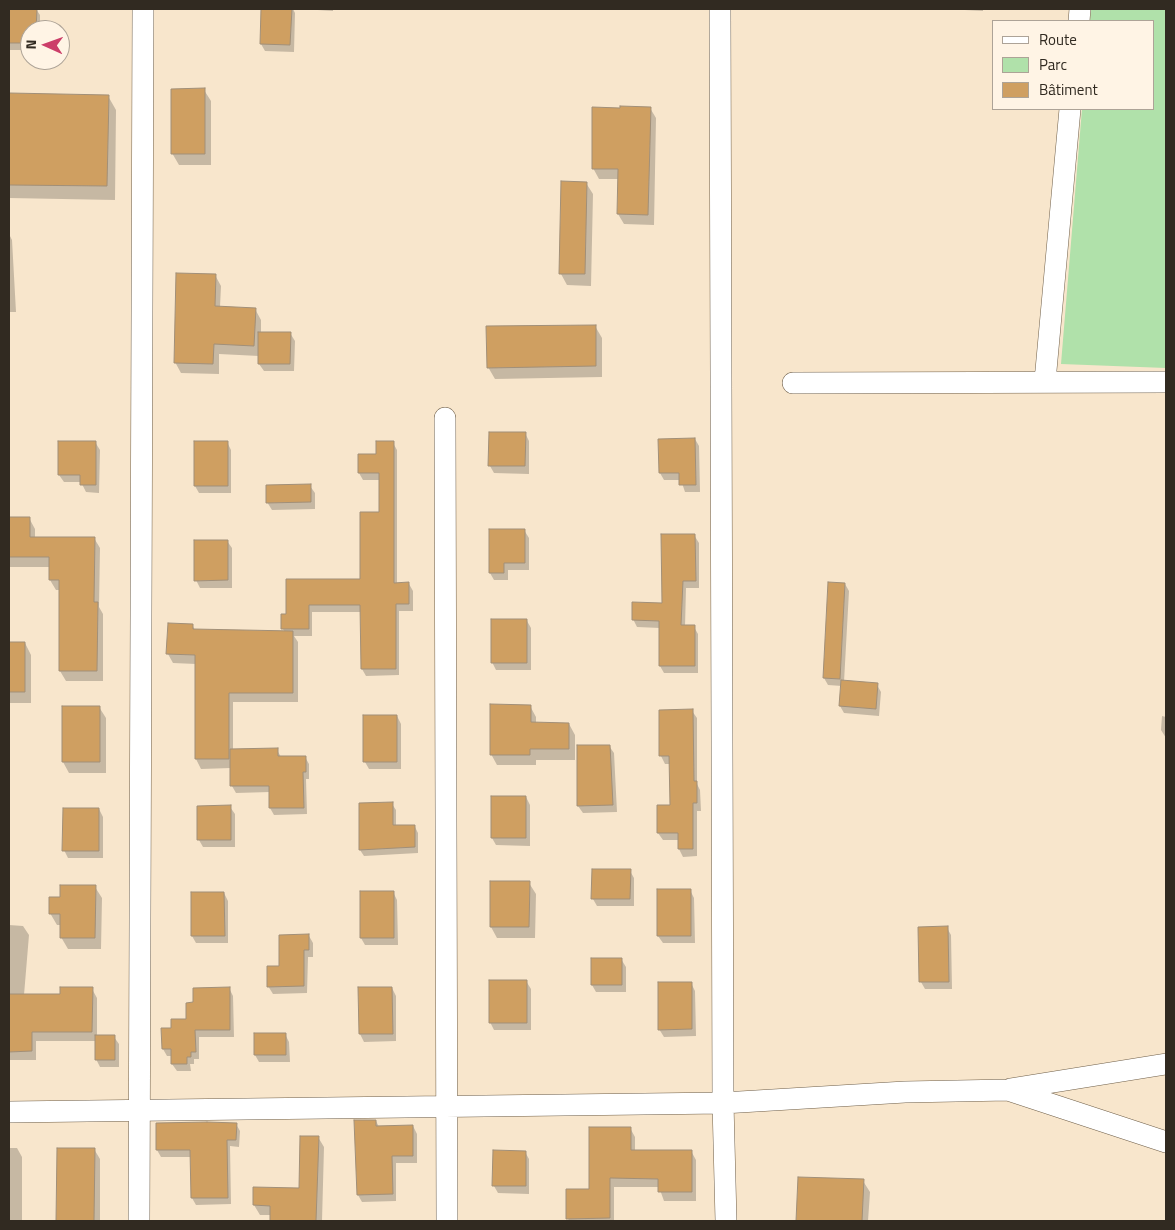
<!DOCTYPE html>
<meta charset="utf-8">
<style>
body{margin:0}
#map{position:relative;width:1175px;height:1230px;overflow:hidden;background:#f8e6cc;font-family:"Titillium Web",sans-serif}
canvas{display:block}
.frame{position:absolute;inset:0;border:10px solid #312a21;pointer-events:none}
.legend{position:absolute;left:992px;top:20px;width:162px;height:90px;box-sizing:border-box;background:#fff4e5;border:1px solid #ada397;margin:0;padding:6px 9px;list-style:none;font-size:15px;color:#312a21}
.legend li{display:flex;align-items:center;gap:10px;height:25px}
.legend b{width:25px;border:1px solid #ada397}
.north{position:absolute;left:20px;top:20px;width:50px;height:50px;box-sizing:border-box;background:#fff4e5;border:1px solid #ada397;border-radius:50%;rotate:272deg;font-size:14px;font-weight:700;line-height:20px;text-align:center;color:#312a21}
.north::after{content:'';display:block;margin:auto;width:18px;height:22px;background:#cc3e69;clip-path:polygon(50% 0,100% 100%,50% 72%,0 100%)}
</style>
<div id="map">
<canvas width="1175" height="1230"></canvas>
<div class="frame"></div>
<ul class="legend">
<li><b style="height:6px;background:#fff"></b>Route</li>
<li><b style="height:14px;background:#b0e1aa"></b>Parc</li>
<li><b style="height:14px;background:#cf9f61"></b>Bâtiment</li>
</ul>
<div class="north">N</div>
</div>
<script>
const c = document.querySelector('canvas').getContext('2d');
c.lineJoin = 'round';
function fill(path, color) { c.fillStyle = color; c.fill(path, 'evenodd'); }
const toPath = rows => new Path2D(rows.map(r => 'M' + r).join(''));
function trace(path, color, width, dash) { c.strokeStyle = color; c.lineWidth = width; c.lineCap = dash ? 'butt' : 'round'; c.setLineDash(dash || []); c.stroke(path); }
fill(toPath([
 [1091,9,1166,9,1166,368,1061,364,1082,109,1154,109,1154,21,1090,21]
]), '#b0e1aa');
fill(toPath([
 [9,9,36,9,40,15,40,30,30,30,30,50,9,50],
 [262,9,293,9,295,13,294,52,265,51,261,44],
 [302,9,333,9,333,11],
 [946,9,983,9,983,11],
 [1165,48,1166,48,1166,67,1165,64],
 [204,90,211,101,211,165,179,165,172,153],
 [9,95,108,96,116,110,115,200,9,198],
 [650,108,656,118,654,225,624,224,618,214,619,179,599,179,593,168],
 [586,183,593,194,591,286,567,285,561,274],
 [9,234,12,240,16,312,9,312],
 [215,275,221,286,220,307,255,309,261,320,261,333,290,333,295,341,294,371,264,371,259,364,259,356,219,354,219,374,181,373,175,362],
 [595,326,602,338,602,377,495,379,488,367],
 [525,433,529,441,529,474,494,473,490,466],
 [695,439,699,446,700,492,685,492,681,480,664,480,660,473],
 [95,442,100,450,99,493,86,492,81,482,64,482,59,475],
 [227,442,231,450,231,493,199,493,195,486],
 [393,443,397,450,397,584,409,584,413,591,413,611,399,611,399,675,366,676,362,669,361,612,312,612,312,636,294,636,298,642,298,702,233,702,233,751,277,750,281,757,305,757,309,764,309,779,306,779,307,814,274,815,270,808,270,792,236,793,232,786,231,768,201,769,196,759,196,664,173,663,168,654,192,625,195,630,285,632,283,629,287,615,361,580,380,513,380,480,363,480,359,473],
 [310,486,315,493,315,509,272,510,267,502],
 [29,518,35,529,35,538,94,538,100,548,99,607,103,614,103,681,66,681,60,671,61,590,56,590,50,580,50,567,9,567,9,519],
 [524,530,529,538,529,570,508,570,508,580,494,580,490,573],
 [694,535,699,543,699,588,686,588,685,627,694,627,698,634,698,673,664,673,660,666,660,628,637,627,633,619,663,604],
 [227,541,232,548,232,588,200,588,196,580],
 [845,584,849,591,844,682,877,685,881,692,879,716,844,713,840,706,842,686,828,685,824,678],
 [527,621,531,628,531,670,496,670,492,662],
 [9,643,25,643,31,655,31,703,9,703],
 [530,706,536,717,536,724,569,724,575,735,575,760,536,760,536,765,497,765,491,754],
 [99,707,106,718,106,773,69,773,63,762],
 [660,711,692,711,697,718,697,784,700,790,701,811,697,811,697,856,683,857,679,849,679,840,663,840,658,833,671,806,670,764,665,764,661,756],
 [397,716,401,724,401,769,369,769,365,762],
 [1162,716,1166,717,1166,738,1161,730],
 [609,746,614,753,617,812,583,813,578,806],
 [526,797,530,805,530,846,496,845,492,838],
 [392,804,396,810,396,827,415,827,418,833,418,853,364,856,360,850],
 [230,807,235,814,235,847,203,847,199,840],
 [99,809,103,817,103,858,68,858,64,850],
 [630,871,634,878,634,906,597,906,593,899],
 [529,883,536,894,535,938,497,938,491,927],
 [95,887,102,898,101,949,68,949,61,937,61,925,57,925,50,913,61,898],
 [690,890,694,898,695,943,663,943,658,936],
 [393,892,397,900,398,945,365,945,361,938],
 [224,893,228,901,228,943,196,943,192,936],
 [9,925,23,926,29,935,24,995,61,995,92,989,97,998,97,1037,114,1037,119,1044,119,1067,100,1067,96,1059,96,1041,36,1041,36,1060,9,1060],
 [947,928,951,935,952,989,925,989,921,982],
 [309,936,313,943,313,957,308,957,307,993,273,994,268,986,280,967],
 [621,959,626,967,626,992,596,992,592,985],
 [526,981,531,989,531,1030,494,1030,490,1022],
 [691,983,695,991,696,1036,664,1037,659,1029],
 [229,988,233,996,234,1037,199,1037,199,1059,194,1059,194,1064,190,1064,191,1071,177,1071,172,1064,172,1056,167,1056,163,1049,172,1030],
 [360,988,392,988,396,996,396,1041,364,1042,360,1034],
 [285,1034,289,1042,290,1062,259,1062,255,1055],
 [376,1121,379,1127,413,1126,417,1134,417,1163,396,1163,396,1201,362,1202,358,1195],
 [236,1124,240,1131,239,1147,230,1146,231,1204,196,1205,192,1198,191,1157,161,1157,157,1150],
 [630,1128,635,1137,635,1151,691,1151,696,1160,696,1201,664,1201,659,1187,614,1187,614,1221,569,1221,568,1218,590,1190],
 [318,1137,324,1147,322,1221,271,1221,271,1215,260,1215,254,1205,301,1189],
 [9,1148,17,1148,22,1157,22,1221,9,1221],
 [58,1149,94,1149,100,1159,100,1221,59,1221],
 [525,1152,529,1159,529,1194,498,1193,494,1186],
 [799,1178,863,1181,870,1192,868,1221,798,1221]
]), '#0003');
const building = toPath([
 [9,9,37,9,36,30,30,30,30,43,9,43,9,9],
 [261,9,292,9,290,45,260,44,261,9],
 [205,88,205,154,171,154,171,89,205,88],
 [9,93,109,95,107,186,9,185,9,93],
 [620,106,651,107,648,215,617,214,618,169,592,169,592,107,620,108,620,106],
 [561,181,587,182,585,274,559,274,561,181],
 [176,273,216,274,215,306,256,308,254,346,214,344,213,364,174,363,176,273],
 [596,325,596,366,487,368,486,326,596,325],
 [258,332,291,332,290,364,258,364,258,332],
 [489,432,526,432,525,466,488,466,489,432],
 [695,438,696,485,679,485,679,473,659,473,658,439,695,438],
 [58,441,96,441,96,485,80,485,80,475,58,475,58,441],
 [194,441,228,441,228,486,194,486,194,441],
 [376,441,394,441,394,583,409,582,409,604,396,604,396,669,361,669,360,605,309,605,309,629,281,629,281,614,286,614,286,579,360,579,360,512,379,512,379,473,358,473,358,454,376,454,376,441],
 [311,484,311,502,266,503,266,485,311,484],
 [9,517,30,517,30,537,95,537,94,602,98,602,97,671,59,671,59,580,49,580,49,557,9,557,9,517],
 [489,529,525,529,525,563,504,563,504,573,489,573,489,529],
 [661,534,695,534,696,581,683,581,681,625,695,625,695,666,659,666,659,621,632,620,632,602,662,603,661,534],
 [194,540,228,540,228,580,194,581,194,540],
 [828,582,845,583,840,679,823,678,828,582],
 [491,619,527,619,527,663,491,663,491,619],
 [168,623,193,624,193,629,293,631,293,693,229,693,229,759,195,759,195,655,166,654,168,623],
 [9,642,25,642,25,692,9,692,9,642],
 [841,680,878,683,876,709,839,706,841,680],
 [490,704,531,705,531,722,569,723,569,749,530,749,530,755,490,755,490,704],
 [62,706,100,706,100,762,62,762,62,706],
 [693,709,694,781,697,781,697,803,693,803,693,849,678,849,678,833,657,833,657,805,670,805,669,756,659,756,659,710,693,709],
 [363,715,397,715,397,762,363,762,363,715],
 [577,745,610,745,613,805,577,806,577,745],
 [278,748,278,756,306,756,306,772,303,772,304,808,269,808,269,786,230,786,230,749,278,748],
 [491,796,526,796,526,838,491,838,491,796],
 [393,802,393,825,415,825,415,847,359,850,359,803,393,802],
 [231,805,231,840,197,840,197,806,231,805],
 [63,808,99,808,99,851,62,851,63,808],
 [592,869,631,869,630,899,591,899,592,869],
 [490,881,530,881,529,927,490,927,490,881],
 [60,885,96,885,95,938,60,938,60,914,49,914,49,897,60,897,60,885],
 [657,889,691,889,691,936,657,936,657,889],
 [360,891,394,891,394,938,360,938,360,891],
 [191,892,224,892,225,936,191,936,191,892],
 [948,926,949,982,919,982,918,927,948,926],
 [309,934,309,950,304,950,304,986,267,987,267,966,279,966,279,935,309,934],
 [591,958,622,958,622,985,591,985,591,958],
 [489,980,527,980,527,1023,489,1023,489,980],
 [658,982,692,982,692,1029,658,1030,658,982],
 [60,987,93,987,92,1032,32,1032,32,1051,9,1052,9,994,60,994,60,987],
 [230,987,230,1030,195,1030,196,1052,191,1052,191,1057,187,1057,187,1064,171,1064,171,1049,162,1049,161,1028,171,1028,171,1019,186,1019,186,1003,193,1002,193,988,230,987],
 [358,987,392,987,393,1034,359,1034,358,987],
 [254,1033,286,1033,286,1055,254,1055,254,1033],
 [95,1035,115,1035,115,1060,95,1060,95,1035],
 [354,1120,376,1120,376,1126,413,1125,413,1156,392,1156,393,1194,357,1195,354,1120],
 [207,1122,237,1123,236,1140,227,1140,228,1198,191,1198,190,1150,156,1150,156,1123,207,1122],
 [589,1127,631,1127,631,1150,692,1150,692,1192,658,1192,658,1179,610,1178,610,1218,566,1219,566,1189,589,1189,589,1127],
 [300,1136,319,1136,316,1221,270,1221,270,1206,253,1205,253,1187,299,1188,300,1136],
 [57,1148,95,1148,94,1221,56,1221,57,1148],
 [493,1150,526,1151,526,1186,492,1186,493,1150],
 [798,1177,864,1179,862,1221,796,1221,798,1177]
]);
fill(building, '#cf9f61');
trace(building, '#a18f78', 1);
const street = toPath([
 [720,9,723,1103,726,1221],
 [1079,21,1080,9],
 [1045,381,1070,109],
 [793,383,1166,382],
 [445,418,447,1221],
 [1010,1089,1166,1064],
 [9,1112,723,1103,905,1092,1008,1090,1166,1142],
 [139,1221,143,9]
]);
trace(street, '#6f5f49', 22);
trace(street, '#fff', 21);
</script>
